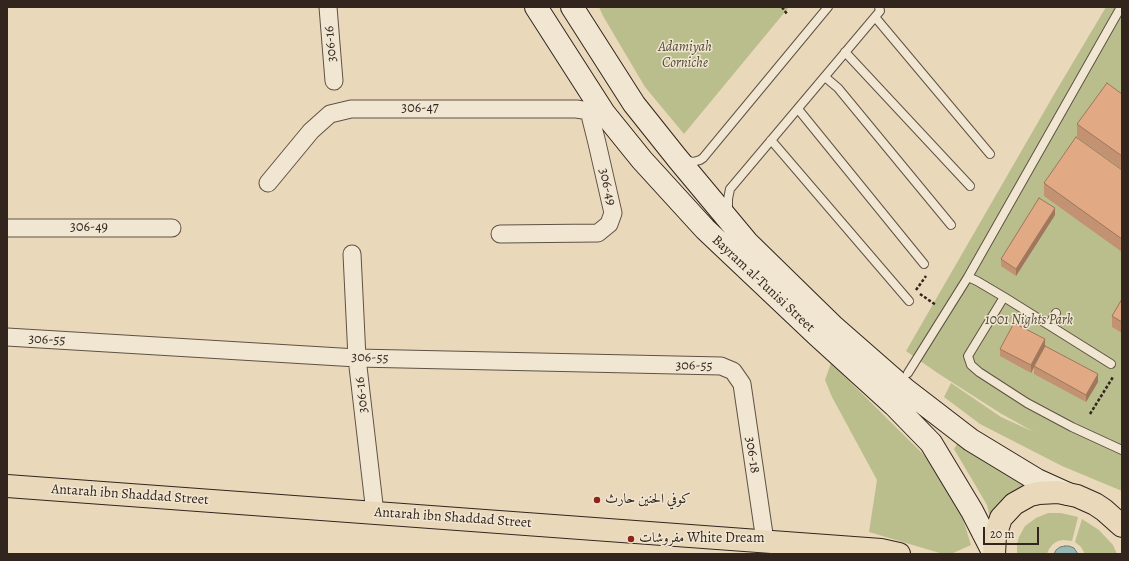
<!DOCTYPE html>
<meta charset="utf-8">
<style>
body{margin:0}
#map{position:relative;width:1129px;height:561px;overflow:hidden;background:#ead8ba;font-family:Alegreya,serif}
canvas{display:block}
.frame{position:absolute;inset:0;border:8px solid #31251e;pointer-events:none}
.scale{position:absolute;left:983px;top:527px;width:56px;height:18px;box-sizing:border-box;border:2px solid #31251e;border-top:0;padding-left:5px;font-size:12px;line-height:14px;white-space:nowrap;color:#31251e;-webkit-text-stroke:3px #f1e6d2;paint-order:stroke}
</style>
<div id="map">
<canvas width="1129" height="561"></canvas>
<div class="frame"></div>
<div class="scale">20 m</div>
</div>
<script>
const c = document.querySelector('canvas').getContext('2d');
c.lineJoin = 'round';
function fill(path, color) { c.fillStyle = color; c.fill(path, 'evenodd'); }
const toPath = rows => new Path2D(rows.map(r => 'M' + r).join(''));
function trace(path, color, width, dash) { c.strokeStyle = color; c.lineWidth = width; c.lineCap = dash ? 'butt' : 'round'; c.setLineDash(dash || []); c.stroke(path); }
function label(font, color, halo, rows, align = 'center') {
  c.font = font + ' Alegreya,Amiri,serif'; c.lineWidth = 3; c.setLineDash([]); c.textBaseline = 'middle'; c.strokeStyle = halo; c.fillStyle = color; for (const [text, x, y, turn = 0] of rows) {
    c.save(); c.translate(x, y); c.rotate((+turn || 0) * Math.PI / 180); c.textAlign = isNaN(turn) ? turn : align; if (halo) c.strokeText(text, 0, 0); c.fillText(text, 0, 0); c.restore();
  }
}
fill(toPath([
 [599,7,789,7,684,134,645,87,603,16],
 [1106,7,1122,7,1122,491,1062,466,980,424,944,397,951,383,1001,417,1034,432,1000,413,936,372,906,351,1056,91],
 [831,363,922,453,942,476,950,490,963,519,971,545,951,554,943,554,869,532,877,480,832,397,825,380],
 [959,441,1031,488,991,523,987,505,954,449],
 [1048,513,1061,513,1078,517,1072,541,1063,540,1058,541,1053,544,1049,549,1047,554,1017,554,1017,544,1019,537,1025,526,1036,518],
 [1082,519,1099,530,1113,545,1117,554,1085,554,1081,547,1075,542]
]), '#babe8d');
const water = toPath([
 [1065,546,1069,546,1074,548,1078,554,1054,554,1056,550,1060,547,1065,546]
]);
fill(water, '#98b9b3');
trace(water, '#6f7e77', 1);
const lane = toPath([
 [875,17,990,154],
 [845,52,970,186],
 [825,77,838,88,951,225],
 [798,109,924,264],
 [771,140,909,301],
 [685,160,693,162,700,160,703,158,828,7],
 [728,212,728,199,730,189,880,11,879,7],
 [968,277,1121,7],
 [1049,325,1056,313],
 [1111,364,1004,297,968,356,971,365,979,372,1027,403,1072,427,1122,450],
 [908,373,968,277,977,281,1004,297]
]);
const street = toPath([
 [328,7,334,81],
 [268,183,311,131,330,114,351,109,576,109,604,113],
 [7,228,172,228],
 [500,234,598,233,609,224,613,213,597,143,589,111],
 [352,254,357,358,375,513],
 [7,337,357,358,721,366,733,371,742,384,765,541]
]);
const secondary = toPath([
 [536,7,604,113,642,160,705,229,817,335,894,405,931,443,972,511,994,554],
 [572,7,634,104,677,158,747,242,834,327,906,390,971,440,1037,480,1068,494]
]);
const primary = toPath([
 [7,486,881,550,899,554],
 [994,554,995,536,1001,518,1014,504,1030,495,1039,493,1058,492,1077,496,1095,504,1104,510,1122,526]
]);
trace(lane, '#5f5245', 10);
trace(street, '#5f5245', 19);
trace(secondary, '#31251e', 24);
trace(primary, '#31251e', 24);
trace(toPath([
 [782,7,787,14],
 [916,290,926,276],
 [920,294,936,305],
 [1090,414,1113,377]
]), '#31251e', 2.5, [3, 2]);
trace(lane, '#f1e6d2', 8);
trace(street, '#f1e6d2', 17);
trace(secondary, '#f1e6d2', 22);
trace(primary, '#ead8ba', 22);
fill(toPath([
 [1122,94,1122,169,1077,137,1077,124],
 [1122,170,1122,252,1044,196,1044,183],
 [1055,215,1016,276,1001,266,1001,259],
 [1122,299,1122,333,1112,327,1112,316],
 [1045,346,1037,361,1098,382,1086,402,1034,374,1034,367,1031,373,1000,356,1000,349]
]), '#c29272');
fill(toPath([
 [1055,208,1055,215,1016,276,1016,269],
 [1045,339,1045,346,1031,373,1031,365],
 [1098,374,1098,382,1086,402,1086,395]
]), '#9e775c');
const building = toPath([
 [1107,83,1122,94,1122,156,1077,124,1107,83],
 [1076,137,1122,170,1122,239,1044,183,1076,137],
 [1039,198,1055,208,1016,269,1001,259,1039,198],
 [1122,299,1122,322,1112,316,1122,299],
 [1014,323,1045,339,1031,365,1000,349,1014,323],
 [1045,346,1098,374,1086,395,1034,366,1045,346]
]);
fill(building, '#e1aa84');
trace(building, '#9e775c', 1);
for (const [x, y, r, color] of [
 [597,500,4,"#8f2418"],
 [631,539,4,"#8f2418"]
]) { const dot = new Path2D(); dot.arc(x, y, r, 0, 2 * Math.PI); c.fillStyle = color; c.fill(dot); trace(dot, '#f1e6d2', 1.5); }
label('14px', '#31251e', '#f1e6d2', [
 ["306-16",331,44,-95],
 ["306-47",420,109],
 ["306-49",607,187,77],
 ["306-49",89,228],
 ["Bayram al-Tunisi Street",763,284,43],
 ["306-55",47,340,3],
 ["306-55",370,358,2],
 ["306-55",694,366,1],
 ["306-16",362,395,-96],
 ["306-18",752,455,82],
 ["Antarah ibn Shaddad Street",130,495,4],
 ["Antarah ibn Shaddad Street",453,518,4]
]);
label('italic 14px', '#534b3a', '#f1e6d2', [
 ["Adamiyah",685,48],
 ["Corniche",685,64],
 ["1001 Nights Park",1029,321]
]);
label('14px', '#31251e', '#f1e6d2', [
 ["كوفي الحنين حارث",605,500],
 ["مفروشات White Dream",639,539]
], 'left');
</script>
